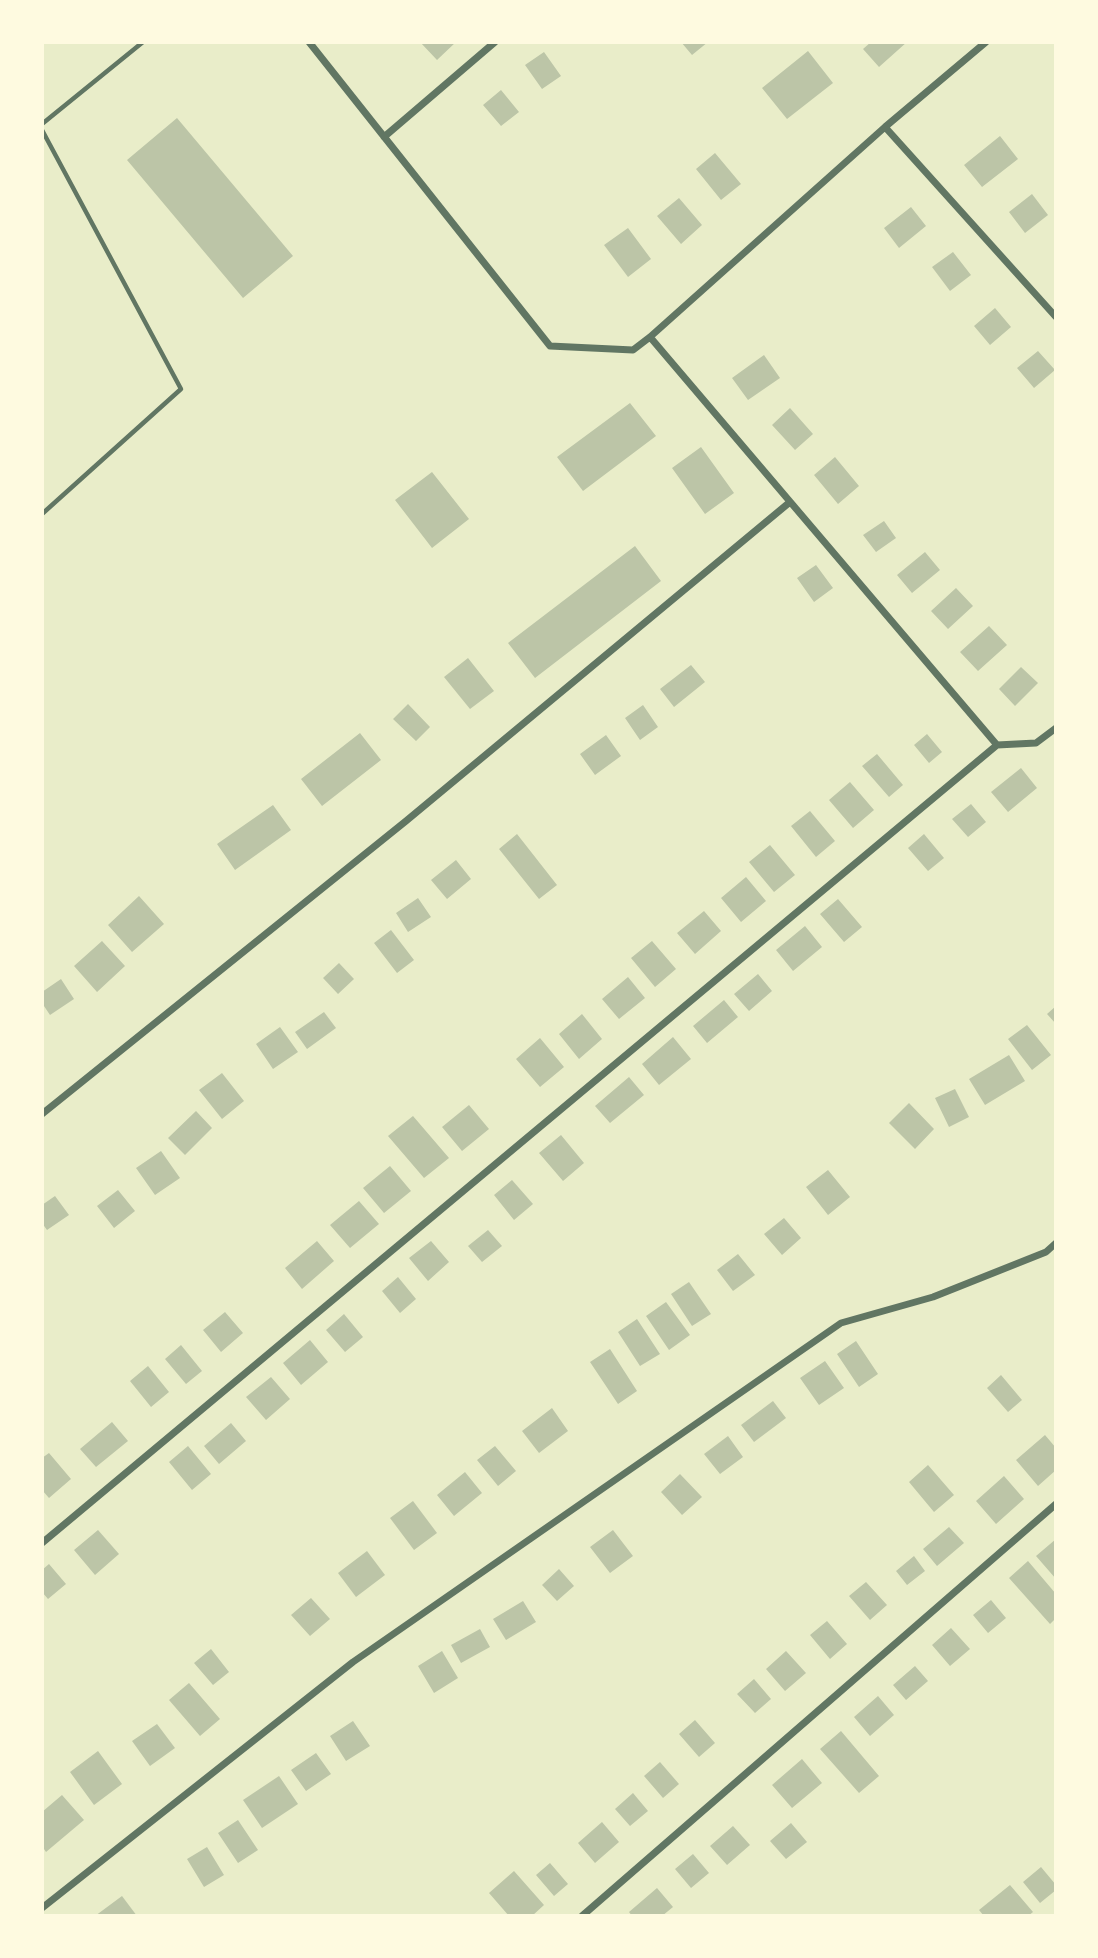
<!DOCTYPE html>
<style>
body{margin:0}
#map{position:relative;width:1098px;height:1958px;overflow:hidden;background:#e9edc9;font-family:"Open Sans",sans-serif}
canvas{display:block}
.frame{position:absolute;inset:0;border:44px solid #fefae0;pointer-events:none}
</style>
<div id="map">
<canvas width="1098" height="1958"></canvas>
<div class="frame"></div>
</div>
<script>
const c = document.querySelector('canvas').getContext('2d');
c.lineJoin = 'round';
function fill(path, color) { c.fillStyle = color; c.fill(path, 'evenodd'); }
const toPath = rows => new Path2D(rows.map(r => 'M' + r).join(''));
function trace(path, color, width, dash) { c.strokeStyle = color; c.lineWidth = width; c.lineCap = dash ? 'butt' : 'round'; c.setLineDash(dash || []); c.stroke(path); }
fill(toPath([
 [420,42,456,42,437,60],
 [681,42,708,42,692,55],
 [871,42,907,42,879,67,863,49],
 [808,51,833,83,787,119,762,88],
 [544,52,561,76,542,89,525,65],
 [501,90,519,112,501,126,483,105],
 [177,118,293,256,243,298,127,160],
 [1000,136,1018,159,982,187,964,165],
 [715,153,741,184,721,200,696,169],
 [1032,194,1048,215,1025,233,1009,212],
 [679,198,702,225,681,244,657,216],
 [911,207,926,226,899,248,884,228],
 [628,228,651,259,628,277,604,245],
 [953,252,971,275,950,291,932,267],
 [995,308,1011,327,990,345,974,326],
 [1038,351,1055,370,1034,388,1017,368],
 [764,355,780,378,748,400,732,378],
 [630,403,656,436,583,491,557,457],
 [790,408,813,434,795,450,772,425],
 [701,447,734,493,705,514,672,468],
 [835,457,859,486,838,504,814,475],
 [432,472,469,519,432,548,395,500],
 [884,521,896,538,876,552,863,535],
 [635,546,661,581,535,678,508,643],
 [925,552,940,570,912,593,897,575],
 [816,565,833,588,814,602,797,578],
 [956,588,973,606,948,629,931,611],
 [989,626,1007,645,978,671,960,652],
 [468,658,494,691,470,709,444,677],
 [691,665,705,682,674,707,660,689],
 [1021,667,1038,683,1015,706,999,689],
 [408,704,430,727,416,741,393,719],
 [643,705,658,727,640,740,625,718],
 [360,733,381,760,322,806,301,779],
 [927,734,942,752,929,763,914,745],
 [606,735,621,756,595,775,580,754],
 [877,754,903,785,889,797,862,766],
 [1021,768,1037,788,1008,812,991,792],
 [850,782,874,810,853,828,829,800],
 [971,804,986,822,968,837,952,819],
 [273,805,291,830,235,870,217,844],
 [810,811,835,841,816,857,791,826],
 [517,834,557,885,539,899,499,849],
 [924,834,944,858,928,871,908,848],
 [770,845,795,875,774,892,749,862],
 [456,860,471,879,447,899,431,880],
 [746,877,766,901,741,922,721,898],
 [139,896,164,924,132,952,108,925],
 [418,898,431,917,408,932,396,913],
 [838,899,862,927,844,942,820,914],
 [704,911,721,931,695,954,677,933],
 [805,926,822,947,793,971,776,950],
 [391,930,414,960,397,973,374,943],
 [102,941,125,966,97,992,74,966],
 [652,941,676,969,655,987,631,958],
 [339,963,354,979,338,994,323,978],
 [758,974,772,991,749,1011,734,994],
 [628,977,645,998,619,1019,602,999],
 [61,979,74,999,50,1015,42,1003,42,992],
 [724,1000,738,1017,707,1043,693,1026],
 [1056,1006,1056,1024,1047,1014],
 [324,1012,336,1028,307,1049,295,1032],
 [582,1014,602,1039,579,1059,559,1034],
 [1027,1025,1051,1055,1032,1070,1008,1039],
 [280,1027,298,1052,273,1069,256,1044],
 [673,1037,691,1059,659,1085,642,1064],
 [540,1038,564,1067,540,1087,516,1059],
 [1009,1055,1025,1081,985,1105,969,1079],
 [222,1073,244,1101,222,1119,199,1090],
 [629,1077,644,1095,610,1123,595,1106],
 [955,1089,969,1117,949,1127,935,1098],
 [909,1103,934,1129,915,1149,889,1123],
 [469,1105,489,1129,462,1151,442,1127],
 [196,1111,212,1128,185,1155,168,1138],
 [413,1116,449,1158,424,1178,388,1136],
 [561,1135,584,1163,563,1181,539,1153],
 [161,1151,180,1178,155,1195,136,1168],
 [390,1166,411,1191,384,1213,363,1188],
 [828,1170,850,1197,828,1215,806,1187],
 [512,1180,533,1204,514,1220,494,1195],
 [118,1190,135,1211,114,1228,97,1206],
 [55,1196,69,1215,47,1230,42,1223,42,1205],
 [359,1201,379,1224,350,1248,330,1225],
 [784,1218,801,1238,782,1255,764,1234],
 [488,1230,502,1246,482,1262,468,1246],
 [317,1241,334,1261,302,1289,285,1268],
 [431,1241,449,1262,428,1281,409,1258],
 [738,1254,755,1275,733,1291,717,1270],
 [398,1277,416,1299,400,1313,382,1291],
 [689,1282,711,1314,692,1326,671,1294],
 [666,1302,690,1335,669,1350,646,1316],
 [225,1312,243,1333,221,1352,203,1330],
 [344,1314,363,1337,345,1352,326,1330],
 [637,1319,660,1354,640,1366,618,1332],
 [310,1340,328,1362,301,1385,283,1363],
 [856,1341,878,1374,859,1387,837,1354],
 [181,1345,202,1371,186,1384,165,1359],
 [610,1349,637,1391,618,1404,590,1362],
 [825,1361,844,1388,819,1405,800,1378],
 [148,1366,169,1392,151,1407,130,1381],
 [1001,1375,1022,1400,1008,1412,987,1388],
 [271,1377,290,1399,266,1420,246,1397],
 [773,1401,786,1418,754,1442,741,1425],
 [552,1408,568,1431,539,1453,522,1431],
 [112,1422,128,1441,96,1467,80,1449],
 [231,1423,246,1441,219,1464,204,1446],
 [1045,1435,1056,1448,1056,1470,1038,1486,1016,1460],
 [728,1436,743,1457,720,1474,704,1454],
 [188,1446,211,1474,192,1490,169,1462],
 [495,1446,516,1471,498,1486,477,1460],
 [49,1453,71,1479,49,1498,42,1490,42,1458],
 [928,1465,954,1495,934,1512,909,1482],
 [465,1472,482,1493,454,1516,437,1495],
 [680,1474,702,1497,682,1515,661,1492],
 [1004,1476,1024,1499,996,1524,976,1501],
 [413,1501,437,1533,414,1550,390,1518],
 [949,1527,964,1543,937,1566,923,1549],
 [98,1530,119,1554,95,1575,74,1550],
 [613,1530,633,1556,610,1573,590,1547],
 [1056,1539,1056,1579,1036,1556],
 [367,1551,385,1575,356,1597,338,1573],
 [914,1556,925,1571,907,1585,896,1571],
 [1028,1561,1056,1594,1056,1618,1050,1624,1009,1578],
 [49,1564,66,1584,48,1599,42,1592,42,1570],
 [559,1569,574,1586,557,1601,542,1585],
 [866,1582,887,1605,870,1620,849,1596],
 [311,1598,330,1619,310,1636,291,1615],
 [991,1600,1006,1618,988,1633,973,1615],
 [523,1601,536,1622,506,1640,493,1619],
 [827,1621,847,1644,830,1659,810,1635],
 [951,1628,970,1649,950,1666,932,1645],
 [480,1629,490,1647,461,1663,451,1645],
 [211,1649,229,1672,213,1685,194,1663],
 [442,1651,458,1678,434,1693,418,1666],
 [786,1651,806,1673,785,1691,766,1669],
 [915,1666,928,1681,906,1700,893,1685],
 [754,1679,771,1699,755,1713,737,1694],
 [189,1683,220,1719,200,1736,169,1700],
 [878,1696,894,1715,870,1736,854,1717],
 [695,1720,715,1743,699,1757,679,1734],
 [353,1721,370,1746,346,1761,330,1736],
 [157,1724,175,1748,150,1766,132,1741],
 [841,1731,879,1776,859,1793,820,1749],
 [98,1751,122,1784,94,1805,70,1772],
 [316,1753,331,1774,306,1791,291,1770],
 [802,1759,822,1783,792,1808,772,1785],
 [660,1762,679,1784,663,1798,644,1776],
 [279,1776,298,1804,262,1828,243,1800],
 [633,1793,648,1811,630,1826,615,1809],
 [62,1795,84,1820,46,1852,42,1846,42,1812],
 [238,1820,258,1850,238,1863,218,1833],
 [602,1822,619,1842,595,1863,578,1843],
 [791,1823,807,1842,786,1859,770,1841],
 [733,1826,750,1845,727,1865,710,1846],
 [207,1847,224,1875,204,1887,187,1859],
 [693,1854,709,1873,691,1888,675,1869],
 [550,1863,568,1884,554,1896,536,1875],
 [1041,1867,1056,1885,1056,1890,1040,1903,1023,1882],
 [514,1871,544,1905,532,1916,509,1916,489,1893],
 [1010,1885,1033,1912,1028,1916,984,1916,979,1910],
 [657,1888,673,1907,662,1916,632,1916,629,1912],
 [122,1896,137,1916,95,1916]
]), '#bcc5a7');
trace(toPath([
 [42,124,143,42],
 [42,130,181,389,42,514]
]), '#617663', 4.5);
trace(toPath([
 [309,42,550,346,633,350,650,337,885,127,986,42],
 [885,127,1056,317],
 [384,137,495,42],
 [650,337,997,745],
 [42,1114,406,821,790,502],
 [42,1543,997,745,1036,743,1056,728],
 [42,1908,353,1662,841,1323,933,1297,1046,1252,1056,1243],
 [582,1916,1056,1504]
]), '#617663', 7);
</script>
